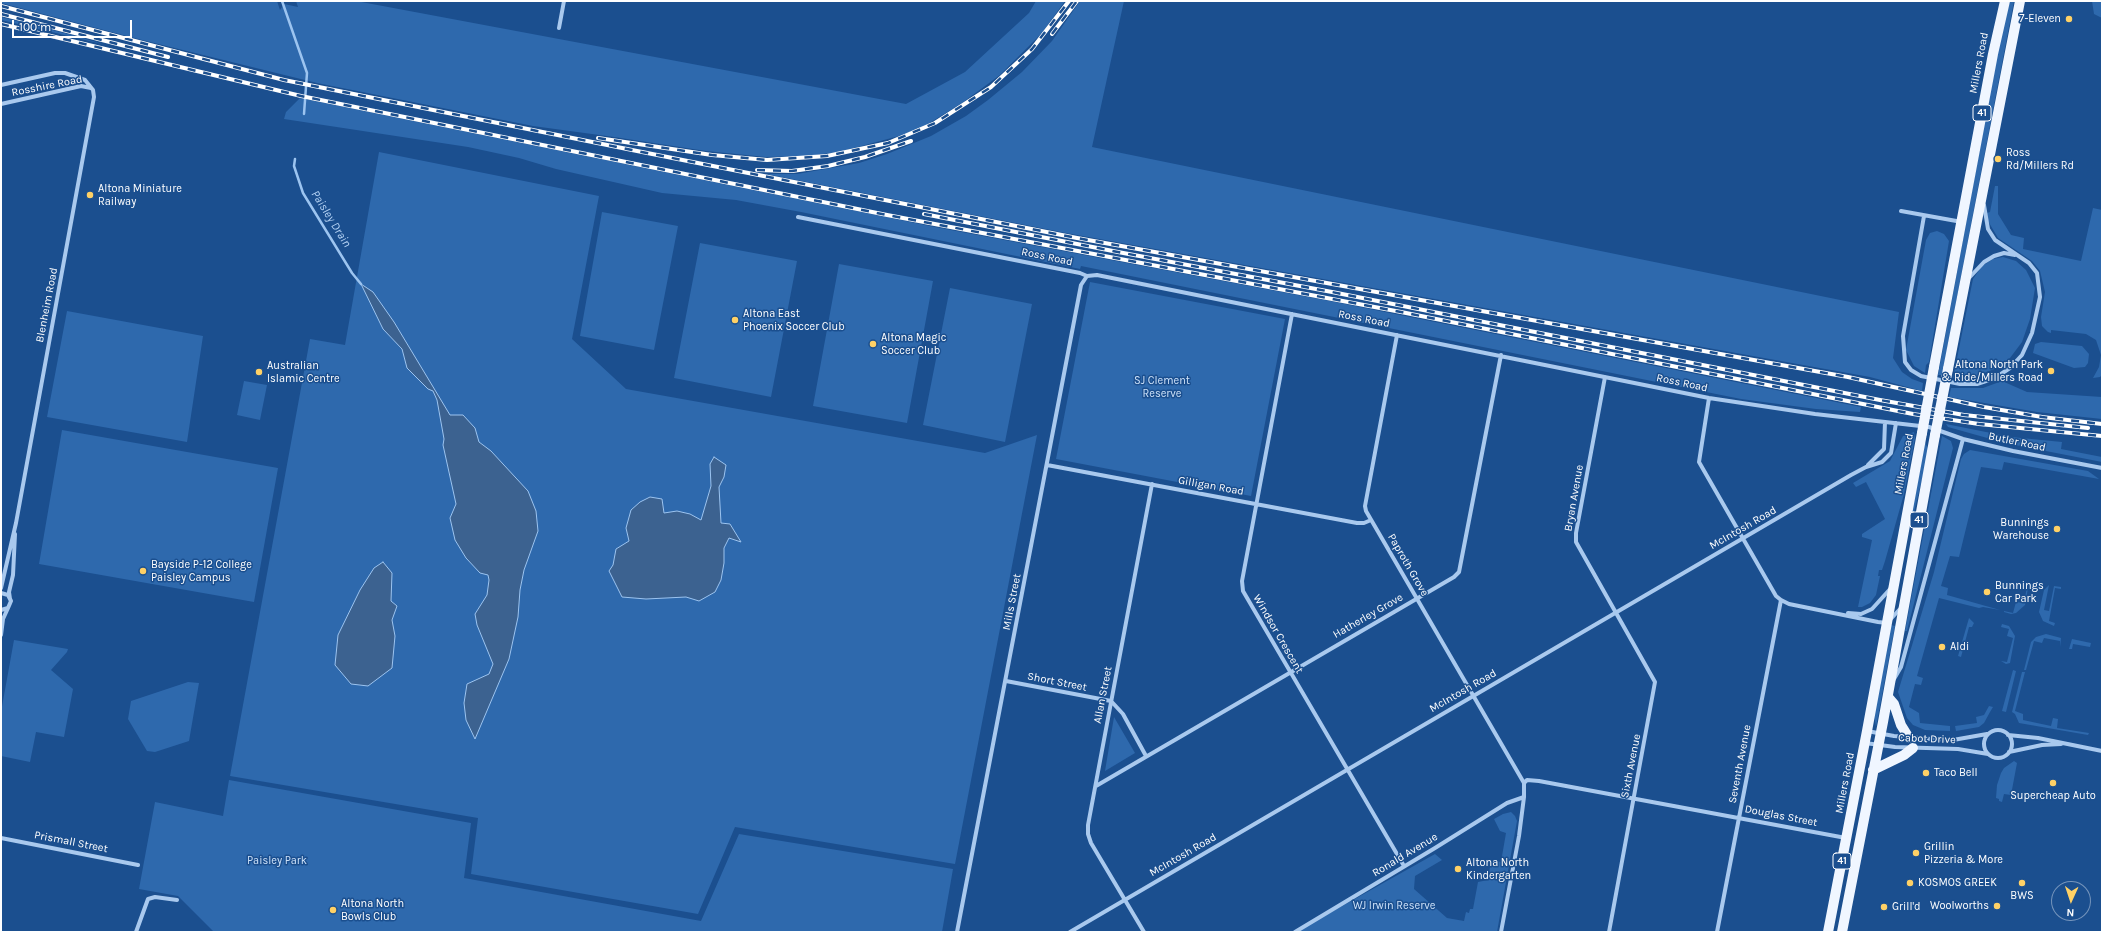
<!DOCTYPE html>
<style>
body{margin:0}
#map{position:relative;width:2103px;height:933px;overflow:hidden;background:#1b4f8f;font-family:Karla,sans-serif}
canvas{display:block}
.frame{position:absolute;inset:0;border:2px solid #fff;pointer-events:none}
.north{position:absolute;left:2051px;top:881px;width:40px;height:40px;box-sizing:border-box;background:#1b4f8f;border:1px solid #7695bc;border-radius:50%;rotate:183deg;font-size:11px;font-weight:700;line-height:16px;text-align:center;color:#fff}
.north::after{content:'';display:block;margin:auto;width:14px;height:18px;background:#ffd166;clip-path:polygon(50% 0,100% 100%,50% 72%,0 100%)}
.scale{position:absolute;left:12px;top:20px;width:120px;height:18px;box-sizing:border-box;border:2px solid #fff;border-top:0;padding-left:5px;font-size:12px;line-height:14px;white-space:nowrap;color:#fff;-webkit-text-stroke:3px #1b4f8f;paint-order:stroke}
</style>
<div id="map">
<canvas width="2103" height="933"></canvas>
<div class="frame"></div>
<div class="north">N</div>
<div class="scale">100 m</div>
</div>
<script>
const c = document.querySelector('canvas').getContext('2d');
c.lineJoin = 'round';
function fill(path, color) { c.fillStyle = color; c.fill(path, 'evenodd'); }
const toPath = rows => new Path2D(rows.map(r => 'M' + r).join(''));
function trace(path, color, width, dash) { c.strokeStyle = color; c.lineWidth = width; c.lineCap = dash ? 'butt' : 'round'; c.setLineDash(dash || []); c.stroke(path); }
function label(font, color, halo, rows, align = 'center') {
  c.font = font + ' Karla,sans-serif'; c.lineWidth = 3; c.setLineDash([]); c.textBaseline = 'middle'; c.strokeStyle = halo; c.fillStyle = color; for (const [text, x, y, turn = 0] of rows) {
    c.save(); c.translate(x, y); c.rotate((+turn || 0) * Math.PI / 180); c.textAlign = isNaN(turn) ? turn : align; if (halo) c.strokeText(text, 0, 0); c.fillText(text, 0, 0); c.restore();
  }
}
fill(toPath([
 [1,1,277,1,280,10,284,4,298,7,296,1,356,1,906,104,965,72,1029,13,1036,1,1065,1,1042,33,1000,75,962,103,923,127,899,136,839,152,806,156,766,157,706,151,614,137,533,126,317,83,138,39,1,3],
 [1080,1,1124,1,1092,147,1899,312,1893,358,1902,372,1912,379,1923,383,1922,391,1870,377,1066,233,766,174,797,174,859,163,887,154,931,136,966,116,988,100,1022,72,1052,41],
 [2010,1,2014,1,1942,375,1938,375,2002,29],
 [2092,1,2102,1,2102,18,2094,14],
 [1,17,72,35,106,45,1,20],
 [300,98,935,227,1335,302,1861,407,1860,412,1816,409,1741,399,1081,266,1080,269,801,212,736,200,662,193,556,169,519,158,468,147,284,119,286,112],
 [379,152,599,196,572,339,626,389,985,453,1037,435,955,864,735,827,698,914,471,874,478,818,230,776,310,339,345,345],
 [1995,186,1998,186,1998,214,2011,235,2024,238,2023,249,2081,261,2093,208,2102,210,2102,375,2100,377,2093,378,2099,367,2101,355,2096,340,2086,334,2051,330,2051,333,2048,332,2042,326,2041,317,2045,292,2040,271,2032,261,1998,238,1988,221,1987,213,1990,212],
 [602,212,678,226,654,350,580,336],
 [1937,231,1944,234,1949,241,1929,362,1926,365,1925,373,1914,366,1906,350,1926,240,1930,233],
 [700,243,797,261,771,397,674,378],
 [2003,257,2016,261,2026,270,2035,288,2030,319,2022,342,2010,358,1997,368,1968,379,1953,378,1973,279,1982,266,1993,259],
 [839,264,933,281,907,423,813,406],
 [1090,282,1285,319,1251,496,1056,459],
 [950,288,1032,304,1005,442,923,425],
 [67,311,203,336,187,442,47,417],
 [2041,342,2082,346,2089,354,2088,363,2085,367,2074,368,2033,353,2035,344],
 [244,381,267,385,260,420,237,415],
 [2002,381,2027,392,2102,397,2102,419,2037,412,1949,397,1951,388,1983,388],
 [1946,424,2011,437,2062,442,2061,449,2102,457,2102,462,2005,443,1948,427],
 [62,430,278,468,254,602,39,564],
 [1914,432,1915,438,1904,494,1885,561,1882,570,1879,570,1878,576,1880,576,1876,595,1870,603,1862,607,1858,607,1872,540,1862,537,1862,534,1885,519,1866,482,1856,487,1853,483,1890,461,1903,436],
 [1942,436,1951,441,1953,448,1907,631,1905,631],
 [1925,442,1929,451,1914,512,1913,517,1911,516],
 [1970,450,2088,471,2099,479,2004,462,2002,470,1981,467,1959,557,1950,556,1941,586,1948,588,1947,595,2000,610,1983,607,1979,608,1939,598,1917,676,1923,678,1921,685,1915,684,1909,707,1919,713,1920,723,1950,726,1950,731,1925,730,1913,725,1907,718,1898,692,1934,572,1961,459,1964,454],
 [2022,581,2028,588,2025,605,2016,613,2011,614,2004,612,2004,611,2013,613,2016,602,2024,603,2027,587,2022,586],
 [2049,585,2044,610,2049,611,2054,586,2061,587,2061,589,2055,588,2049,621,2055,623,2054,626,2043,621,2039,612,2044,590],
 [1969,618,1974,623,1972,627,1969,627,1961,657,1958,656],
 [2002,624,2009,626,2015,636,2010,663,2006,664,2001,661,2007,662,2013,638,2007,636,2009,629,2001,627],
 [1891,625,1895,626,1876,727,1874,715],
 [2046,634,2061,638,2060,647,2060,641,2044,638,2042,643,2034,641,2026,670,2024,670,2031,642,2036,637],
 [2072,639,2091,643,2090,647,2073,644,2072,649,2069,649],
 [14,640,68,649,67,652,51,670,73,689,64,737,36,732,30,762,1,756,1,712],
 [2013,670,2016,671,2006,712,2002,711],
 [2022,672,2025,672,2015,711,2023,714,2023,720,2051,726,2053,718,2058,719,2057,728,2089,733,2088,735,2019,723,2015,714,2012,712],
 [188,682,199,683,189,741,155,752,147,751,128,719,131,701],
 [1989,706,1993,707,1990,712,1984,723,1979,727,1956,731,1955,726,1977,723,1976,717,1984,715],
 [1114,717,1135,753,1105,771],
 [2014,761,2017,763,2011,795,2004,794,2002,802,1999,801,1999,799,1996,798,1997,785,2001,773,2004,768],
 [229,780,471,823,464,878,701,921,739,834,953,869,942,932,214,932,178,896,139,889,155,802,223,816],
 [1511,812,1515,816,1517,821,1497,932,1296,932,1435,854,1442,860,1415,876,1414,889,1447,918,1464,921,1466,912,1469,913,1470,909,1473,909,1478,882,1488,880,1491,860,1501,862,1506,833,1500,831,1494,819,1503,814]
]), '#2e69ad');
const water = toPath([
 [361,284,373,292,394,322,450,415,463,415,475,428,479,442,491,451,528,491,536,511,538,531,524,570,520,590,518,617,509,659,475,739,466,720,464,703,467,684,489,674,493,664,477,625,475,614,487,595,489,580,488,575,480,573,466,558,455,540,450,518,456,504,443,445,444,439,437,400,433,391,428,389,407,368,402,349,383,329,361,284],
 [714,457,726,465,724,477,719,487,721,523,730,524,741,542,729,538,724,548,724,563,721,580,715,592,699,601,686,597,646,599,622,597,609,571,613,565,616,549,629,541,626,528,631,510,640,502,650,497,662,499,664,513,677,511,690,514,701,520,711,486,710,464,714,457],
 [383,562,392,573,391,601,397,606,392,620,395,636,392,668,368,686,351,684,335,665,338,635,360,590,374,568,383,562]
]);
fill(water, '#3c6290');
trace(water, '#9cc4f0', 1);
trace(toPath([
 [282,1,307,73,304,114],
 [295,159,294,166,303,193,352,273,361,284]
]), '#9cc4f0', 2.5);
trace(toPath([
 [559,28,564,1],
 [1,85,55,73,65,73,85,80,93,90,94,97,16,523,1,588],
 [1,104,81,86,91,88],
 [1901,211,1962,222],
 [1924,216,1903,336,1905,362,1911,370,1921,376,1960,384,1977,384,1995,378,2010,368,2022,355,2032,333,2040,297,2037,273,2029,263,1995,240,1988,229,1984,205],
 [798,217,1080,273,1087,276,1097,275,1709,398,1815,414,1929,427,1963,439,2013,451,2102,468],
 [1969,278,1984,262,1994,256,2004,253,2015,255],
 [1292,314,1242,581,1243,591,1404,866],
 [1397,335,1365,506,1366,511,1524,783,1524,797,1519,836,1501,932],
 [1605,377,1576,533,1576,542,1655,682,1609,932],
 [1709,398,1699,462,1776,596,1781,600,1789,604,1878,622,1887,623,1900,609],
 [1047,465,1357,523,1364,523,1371,520],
 [1868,465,1884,449,1885,422],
 [1,593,8,595,11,601,8,608,1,610],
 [10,599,9,592,13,575,15,534],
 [1848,613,1861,614,1872,609,1891,588],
 [1,635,3,619,8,608],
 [1894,679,1901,667,1963,439],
 [1006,681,1111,701,1123,714,1146,756],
 '1984 744a14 14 0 1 1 28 0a14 14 0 1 1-28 0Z',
 [1867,731,1894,736,1931,739,1953,740,1987,734],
 [2008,735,2038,738,2102,751],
 [1865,743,1895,747,1958,749,1988,754],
 [2009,752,2042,745,2061,744],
 [1524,783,1527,780,1539,781,1846,838],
 [1096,786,1454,577,1459,572,1501,355],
 [1,838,138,865],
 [136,932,148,899,155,897,177,900],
 [957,932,1081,285,1087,276],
 [1070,932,1851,475,1866,467,1882,462,1891,453,1896,423],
 [1144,932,1091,843,1088,834,1088,825,1152,484],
 [1295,932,1435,848,1507,803,1524,797],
 [1717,932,1781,600]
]), '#a9c9ee', 4);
trace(toPath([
 [1934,367,1993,54,2005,1],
 [1948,369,2020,1],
 [1888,697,1894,704,1901,725,1909,738],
 [1873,770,1904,755,1913,748],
 [1828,932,1867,731,1922,433],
 [1842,932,1883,722,1935,435]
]), '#f0f6ff', 10);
const rail = toPath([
 [1,6,284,80,632,150,1077,238,1848,377,1984,407,2042,417,2102,424],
 [1,14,168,57],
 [1,24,301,96,887,215,1401,312,1913,414,1979,424,2102,436],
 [1052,34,1077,1],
 [598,138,712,155,767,160,827,156,888,143,935,123,991,87,1032,49,1069,1],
 [757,170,792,171,828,166,865,157,911,141],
 [924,214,1118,252,1332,292,1880,400,1964,415,2088,428]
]);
trace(rail, '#fff', 4);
trace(rail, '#1b4f8f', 2.5, [8]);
trace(toPath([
 [1922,433,1934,367],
 [1935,435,1948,369]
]), '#f0f6ff', 10);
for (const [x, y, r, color] of [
 [2069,19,4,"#ffd166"],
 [1998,159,4,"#ffd166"],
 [90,195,4,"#ffd166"],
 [735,320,4,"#ffd166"],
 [873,344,4,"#ffd166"],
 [2051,371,4,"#ffd166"],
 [259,372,4,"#ffd166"],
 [2057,529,4,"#ffd166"],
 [143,571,4,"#ffd166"],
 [1987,592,4,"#ffd166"],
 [1942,647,4,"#ffd166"],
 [1926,773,4,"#ffd166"],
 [2053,783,4,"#ffd166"],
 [1916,853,4,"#ffd166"],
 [1458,869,4,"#ffd166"],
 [1910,883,4,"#ffd166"],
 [2022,883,4,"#ffd166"],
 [1997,906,4,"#ffd166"],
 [1884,907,4,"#ffd166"],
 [333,910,4,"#ffd166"]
]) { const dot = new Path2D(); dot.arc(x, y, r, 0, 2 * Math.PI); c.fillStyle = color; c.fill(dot); trace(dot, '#1b4f8f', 1.5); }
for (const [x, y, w] of [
 [1982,113,18],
 [1919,520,18],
 [1842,861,18]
]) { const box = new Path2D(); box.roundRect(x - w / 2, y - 8, w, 16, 3); c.fillStyle = '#1b4f8f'; c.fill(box); trace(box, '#fff', 1); }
label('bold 10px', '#fff', null, [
 ["41",1982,113],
 ["41",1919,520],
 ["41",1842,861]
]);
label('11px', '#fff', '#1b4f8f', [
 ["7-Eleven",2061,19,"right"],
 ["Ross",2006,153],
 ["Rd/Millers Rd",2006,166],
 ["Altona Miniature",98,189],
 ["Railway",98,202],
 ["Altona East",743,314],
 ["Phoenix Soccer Club",743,327],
 ["Altona Magic",881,338],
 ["Soccer Club",881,351],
 ["Altona North Park",2043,365,"right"],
 ["& Ride/Millers Road",2043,378,"right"],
 ["Australian",267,366],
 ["Islamic Centre",267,379],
 ["Bunnings",2049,523,"right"],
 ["Warehouse",2049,536,"right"],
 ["Bayside P-12 College",151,565],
 ["Paisley Campus",151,578],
 ["Bunnings",1995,586],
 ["Car Park",1995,599],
 ["Aldi",1950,647],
 ["Taco Bell",1934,773],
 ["Supercheap Auto",2053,796,"center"],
 ["Grillin",1924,847],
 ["Pizzeria & More",1924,860],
 ["Altona North",1466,863],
 ["Kindergarten",1466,876],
 ["KOSMOS GREEK",1918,883],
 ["BWS",2022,896,"center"],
 ["Altona North",341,904],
 ["Bowls Club",341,917],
 ["Woolworths",1989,906,"right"],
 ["Grill'd",1892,907]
], 'left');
label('11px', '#fff', '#1b4f8f', [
 ["Millers Road",1979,63,-79],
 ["Rosshire Road",47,86,-11],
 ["Ross Road",1047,257,12],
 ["Blenheim Road",47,305,-79],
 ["Ross Road",1364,319,11],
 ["Ross Road",1682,383,12],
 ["Butler Road",2017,442,12],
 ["Millers Road",1904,464,-79],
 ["Gilligan Road",1211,486,10],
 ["Bryan Avenue",1574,498,-80],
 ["McIntosh Road",1743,528,-30],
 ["Paproth Grove",1408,565,60],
 ["Mills Street",1012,602,-79],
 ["Hatherley Grove",1368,616,-30],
 ["Windsor Crescent",1278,634,60],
 ["Short Street",1057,682,11],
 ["McIntosh Road",1463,691,-30],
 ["Allan Street",1103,695,-79],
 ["Cabot Drive",1927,739,2],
 ["Seventh Avenue",1740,764,-79],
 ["Sixth Avenue",1631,766,-79],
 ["Millers Road",1845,783,-79],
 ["Douglas Street",1781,816,11],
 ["Prismall Street",71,842,11],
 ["McIntosh Road",1183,855,-30],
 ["Ronald Avenue",1405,855,-31]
]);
label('11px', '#cfe3fa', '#1b4f8f', [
 ["SJ Clement",1162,381],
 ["Reserve",1162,394],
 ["Paisley Park",277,861],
 ["WJ Irwin Reserve",1394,906]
]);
label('italic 12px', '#b5d3f5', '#1b4f8f', [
 ["Paisley Drain",331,219,58]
]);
</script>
